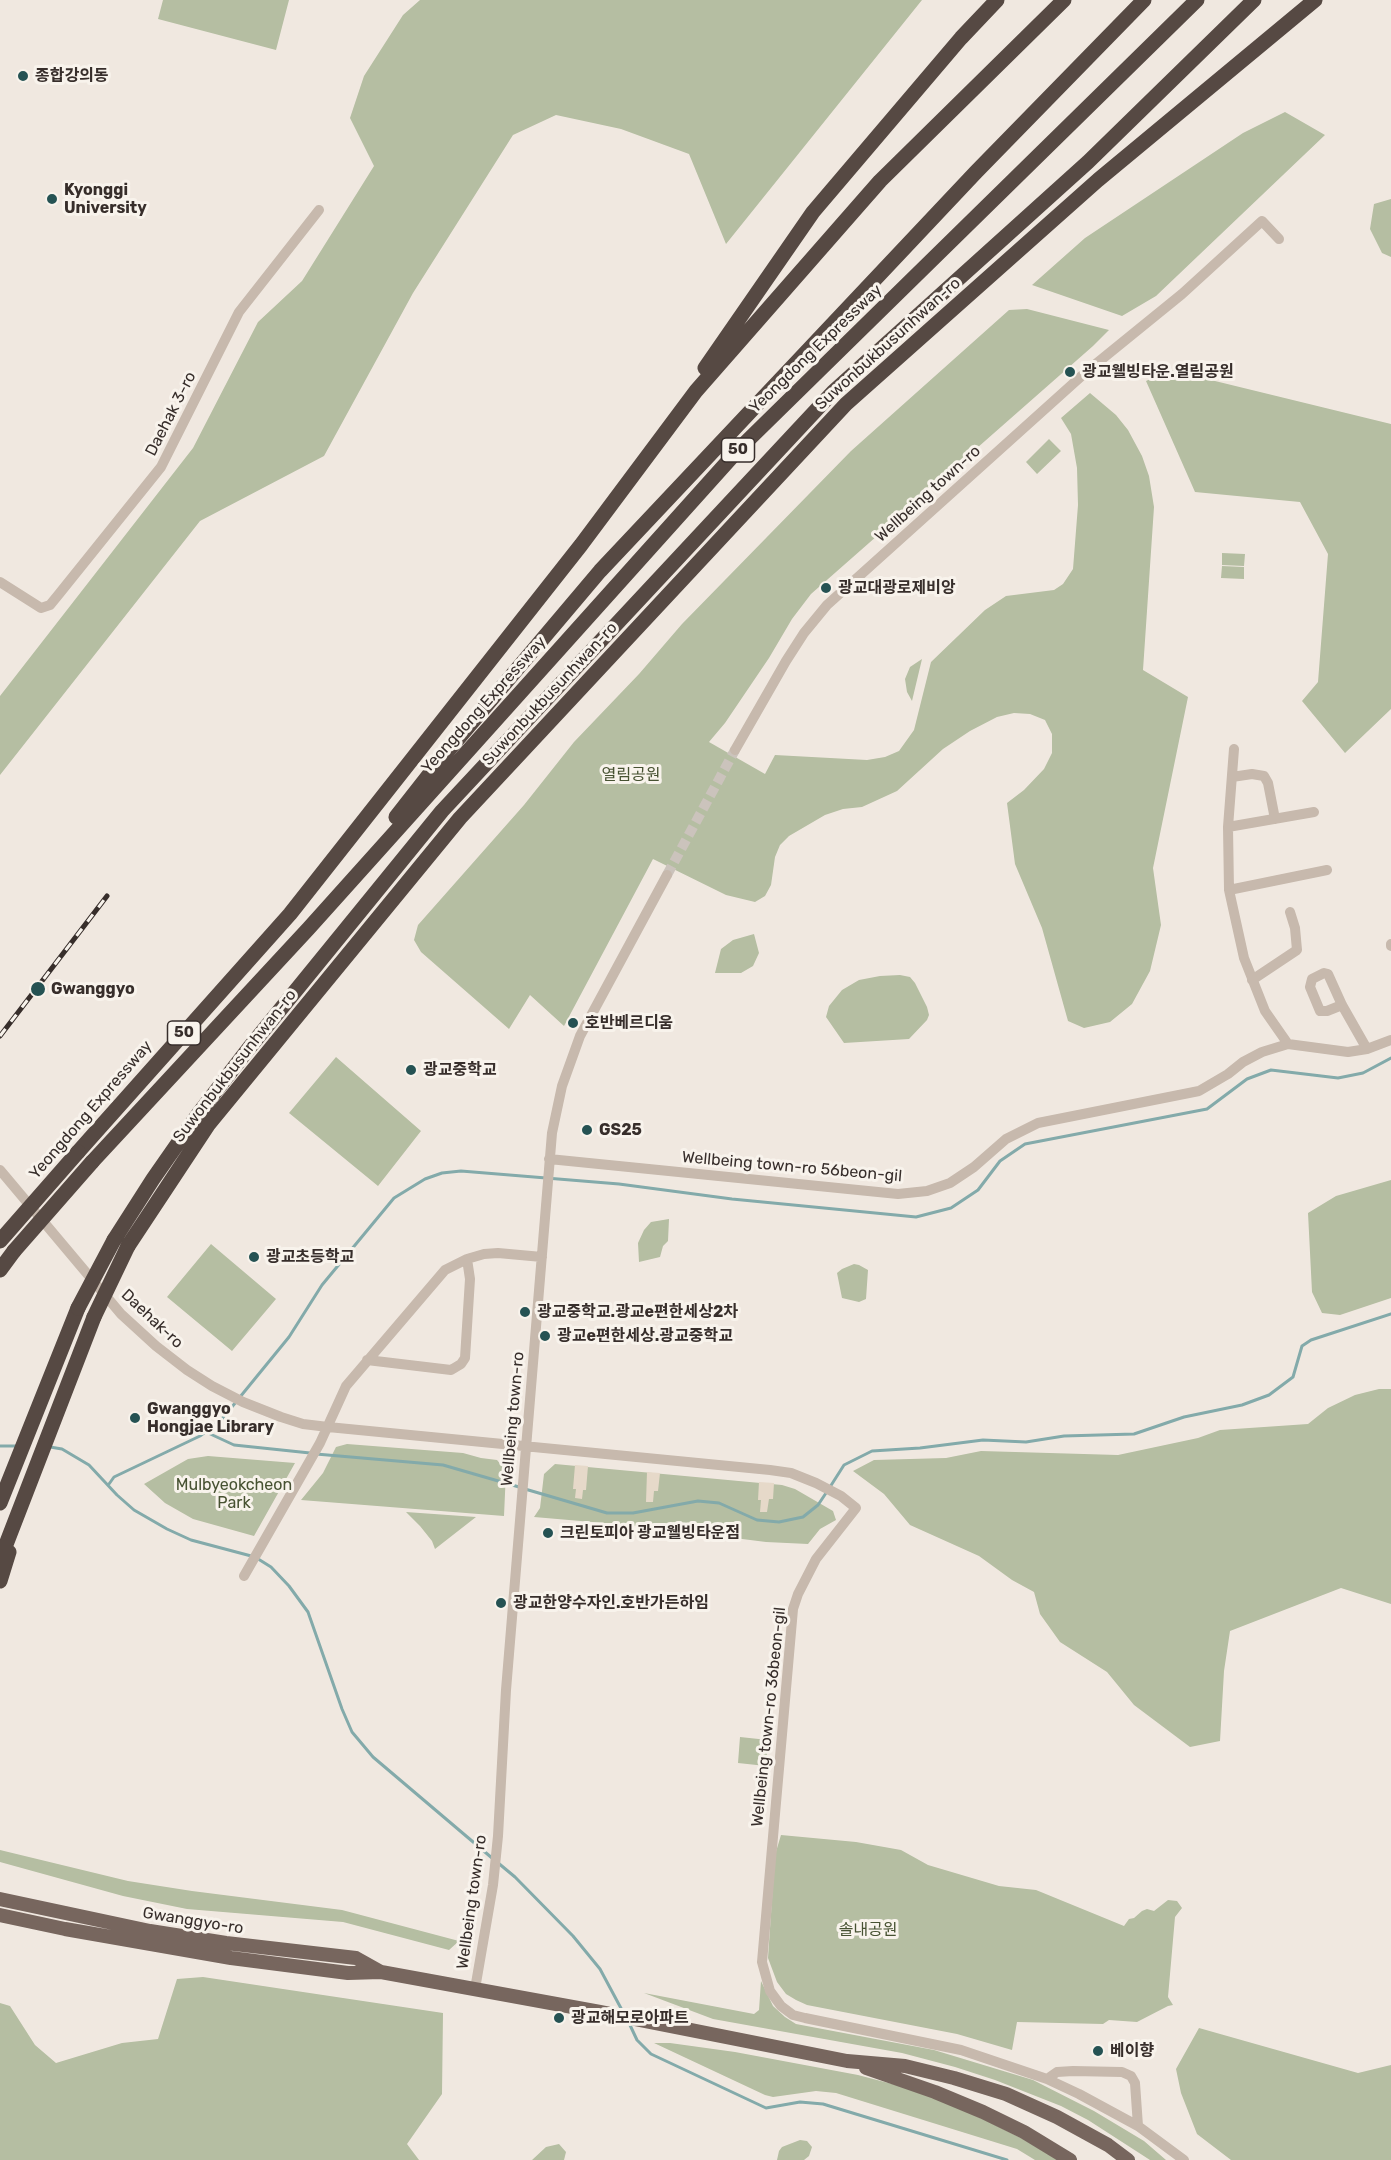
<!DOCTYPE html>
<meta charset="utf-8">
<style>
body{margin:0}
canvas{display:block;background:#f0e8e0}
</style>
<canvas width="1391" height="2160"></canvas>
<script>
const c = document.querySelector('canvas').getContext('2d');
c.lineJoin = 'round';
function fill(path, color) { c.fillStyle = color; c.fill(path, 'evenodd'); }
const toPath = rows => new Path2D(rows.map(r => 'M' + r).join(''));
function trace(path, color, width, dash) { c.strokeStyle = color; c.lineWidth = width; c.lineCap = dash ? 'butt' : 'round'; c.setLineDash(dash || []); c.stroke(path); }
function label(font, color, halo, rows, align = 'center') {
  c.font = font + ' Rubik,"Noto Sans KR",sans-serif'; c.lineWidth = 6; c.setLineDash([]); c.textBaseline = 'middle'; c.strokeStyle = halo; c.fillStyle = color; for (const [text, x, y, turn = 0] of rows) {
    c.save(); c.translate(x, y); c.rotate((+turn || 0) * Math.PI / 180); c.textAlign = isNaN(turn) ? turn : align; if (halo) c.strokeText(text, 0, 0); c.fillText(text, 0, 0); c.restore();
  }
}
fill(toPath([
 [163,0,289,0,276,50,158,19],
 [420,0,922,0,726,244,689,154,621,129,556,115,513,135,413,293,324,456,200,521,0,775,0,696,193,448,258,322,302,281,374,166,350,118,364,76,403,15],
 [1285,112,1325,135,1156,296,1122,316,1032,285,1085,238,1243,133],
 [1391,199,1391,257,1382,253,1370,229,1374,204],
 [1027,309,1109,330,1093,346,811,594,792,619,769,658,725,723,709,742,765,774,775,755,867,760,885,757,899,751,914,730,931,662,985,610,1006,596,1054,590,1063,584,1073,569,1078,505,1077,468,1071,434,1061,418,1090,393,1116,415,1128,430,1142,456,1149,476,1154,507,1143,670,1188,697,1153,868,1161,925,1150,971,1132,1004,1110,1022,1084,1028,1068,1021,1042,928,1015,864,1007,803,1024,790,1044,769,1052,753,1052,734,1045,720,1030,714,1014,713,997,717,970,731,943,749,897,791,862,807,843,809,825,815,789,836,780,845,775,857,771,885,765,896,755,902,726,895,653,859,564,1026,530,995,509,1029,421,952,414,940,418,925,524,805,574,742,639,674,682,624,851,451,1009,310],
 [1170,370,1391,424,1391,709,1345,753,1302,701,1318,682,1328,554,1300,502,1195,492,1146,381],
 [1049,439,1061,451,1037,474,1026,462],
 [1222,553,1245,554,1244,566,1222,565],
 [1222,566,1244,567,1244,579,1221,578],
 [922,659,912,701,907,692,905,679,910,667],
 [754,934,759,953,753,966,741,973,715,973,721,949,733,940],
 [900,975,910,977,915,983,927,1007,929,1015,927,1020,909,1039,844,1043,826,1017,829,1006,842,990,859,980,880,976],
 [336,1057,421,1131,378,1186,289,1113],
 [1391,1180,1391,1298,1340,1315,1322,1313,1312,1292,1308,1213,1336,1196],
 [669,1219,668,1241,663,1246,660,1257,639,1262,638,1243,644,1230,651,1222],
 [211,1244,276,1299,232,1351,167,1297],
 [854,1264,859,1265,868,1270,866,1299,859,1302,842,1298,837,1273,842,1269],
 [1379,1389,1391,1389,1391,1604,1341,1588,1230,1631,1224,1671,1220,1741,1190,1747,1134,1705,1107,1672,1060,1642,1040,1614,1034,1592,1012,1580,979,1556,910,1525,884,1494,853,1471,874,1460,946,1458,981,1451,1118,1455,1198,1438,1220,1430,1308,1424,1328,1408,1355,1395],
 [347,1444,463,1453,481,1458,497,1460,506,1471,504,1516,301,1500,323,1473,336,1447],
 [208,1456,295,1463,254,1536,193,1519,165,1503,144,1484,188,1459],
 [555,1464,782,1485,795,1489,833,1511,836,1520,820,1529,808,1544,766,1542,639,1526,534,1517,540,1508,544,1474],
 [406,1512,476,1517,435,1549,432,1541,420,1526],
 [740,1737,768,1740,766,1766,738,1763],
 [781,1835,856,1842,901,1850,928,1865,999,1886,1036,1890,1124,1926,1129,1919,1134,1918,1142,1911,1147,1909,1154,1911,1168,1900,1177,1901,1182,1908,1175,1917,1168,1997,1173,2005,1168,2006,1137,2022,1109,2020,1103,2024,1017,2022,1012,2050,957,2034,807,2005,796,2000,786,1994,777,1982,768,1958,775,1855],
 [0,1850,128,1881,192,1891,342,1910,459,1941,449,1950,343,1922,187,1909,123,1896,0,1862],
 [203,1977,443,2013,442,2094,407,2144,419,2160,0,2160,0,2003,10,2006,35,2045,56,2063,122,2043,158,2039,177,1979],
 [761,1981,773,2006,785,2017,796,2024,934,2050,1033,2080,1094,2111,1144,2141,1166,2160,1150,2160,1088,2120,1061,2106,995,2080,955,2067,902,2053,713,2019,644,1993,754,2014,759,2010],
 [1199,2028,1358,2073,1391,2065,1391,2160,1231,2160,1197,2134,1181,2093,1176,2069],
 [654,2043,670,2043,735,2052,858,2075,896,2085,935,2098,985,2120,1021,2138,1058,2160,1035,2160,1017,2149,836,2093,816,2091,773,2097,765,2095],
 [800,2140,807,2141,812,2147,809,2156,804,2160,777,2160,779,2151,782,2147],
 [559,2144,566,2152,564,2160,532,2160,546,2147]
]), '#b5bea2');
fill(toPath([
 [575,1465,588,1466,586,1490,583,1490,582,1499,575,1498,576,1489,573,1489],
 [647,1472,660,1473,658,1491,654,1491,653,1502,646,1502],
 [759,1482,774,1483,773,1499,769,1499,767,1512,760,1512,761,1500,758,1500]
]), '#e6d9c9');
trace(toPath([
 [240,1397,289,1337,322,1285,394,1198,425,1179,442,1173,461,1171,619,1184,732,1199,916,1217,951,1208,978,1190,1000,1161,1025,1144,1207,1109,1247,1079,1271,1070,1338,1078,1363,1073,1391,1058],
 [206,1432,234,1445,310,1453],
 [0,1446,16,1446],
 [50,1447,62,1449,89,1465,117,1495,134,1510,167,1529,191,1540,255,1557,271,1567,289,1586,308,1612,342,1709,352,1732,373,1757,492,1858],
 [316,1454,443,1465,519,1487],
 [109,1484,114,1477,200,1436,221,1420,236,1402],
 [830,1487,844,1465,872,1451,920,1448,983,1440,1026,1442,1064,1436,1134,1434,1184,1417,1242,1405,1269,1395,1293,1377,1302,1346,1311,1340,1391,1314],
 [525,1489,607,1513,633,1513,698,1501,719,1503,757,1520,779,1522,803,1517,818,1505,826,1493],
 [497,1862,515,1877,573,1936,600,1969,623,2012],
 [629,2023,637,2040,651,2054,766,2108,800,2102,823,2104,1007,2160]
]), '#83aaaa', 3);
trace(toPath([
 [667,875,735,750]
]), '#cbc3bc', 10, [10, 5]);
trace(toPath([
 [0,582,41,608,50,605,59,594,161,467,239,312,319,210],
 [1234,749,1228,827,1229,890,1244,958,1265,1011,1288,1044],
 [735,750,786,661,804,633,827,605,1086,372,1182,294,1262,221,1279,239],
 [1232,777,1252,774,1264,776,1268,783,1275,819],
 [1228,827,1314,812],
 [1229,890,1327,870],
 [1391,944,1391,946],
 [1252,980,1297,950,1295,928,1290,912],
 [1342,1005,1327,1011,1320,1011,1310,987,1312,979,1324,973,1328,974,1342,1005,1367,1049],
 [549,1159,898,1194,927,1191,950,1183,974,1167,1006,1139,1038,1123,1199,1091,1228,1074,1243,1062,1262,1052,1288,1044,1348,1052,1367,1049,1391,1040],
 [0,1170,121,1314,156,1346,187,1370,212,1386,243,1402,281,1417,303,1424,328,1427,770,1470,791,1473,816,1483,841,1496,856,1508,816,1559,798,1594,793,1609,762,1962,770,1991,781,2006,793,2015,805,2018,961,2050,1047,2079,1079,2094,1138,2126,1184,2160],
 [367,1360,451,1370,461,1364,465,1358,470,1279,467,1259],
 [244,1576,320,1443,346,1386,445,1270,467,1259,484,1254,498,1253,542,1257],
 [475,1989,493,1885,498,1836,506,1690,552,1133,562,1086,580,1036,667,875],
 [1047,2079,1057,2072,1073,2071,1122,2072,1131,2076,1135,2083,1138,2126]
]), '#c7b9ad', 10);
trace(toPath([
 [0,1899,150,1931,226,1943,356,1958,381,1972],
 [0,1915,65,1929,231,1958,348,1973,381,1972,600,2012,847,2061,905,2066,954,2078,1006,2094,1057,2117,1108,2145,1128,2160],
 [866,2068,935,2092,983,2112,1024,2132,1070,2160]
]), '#77665e', 14);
trace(toPath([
 [705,368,813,212,961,38,997,0],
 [396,817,447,752,600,571,976,172,1144,0],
 [78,1152,290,914,581,545,696,391,880,181,1064,0],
 [92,1162,309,928,739,449,1197,0],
 [114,1240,153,1179,199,1113,249,1048,442,811,833,392,1088,162,1254,0],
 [128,1246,208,1125,460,818,846,404,1098,180,1315,0],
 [0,1270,14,1251],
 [0,1503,78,1308],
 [0,1560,94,1317],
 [0,1581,9,1552]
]), '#564943', 15);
const rail = toPath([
 [0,1036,107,896]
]);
trace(rail, '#372e2b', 5);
trace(rail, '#f8f3ec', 3, [9]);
trace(toPath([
 [0,1241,78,1152],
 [14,1251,92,1162],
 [78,1308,114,1240],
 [94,1317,128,1246]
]), '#564943', 15);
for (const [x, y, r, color] of [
 [23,76,6,"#255253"],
 [52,199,6,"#255253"],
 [1070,372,6,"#255253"],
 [826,588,6,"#255253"],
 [38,989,8,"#255253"],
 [573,1023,6,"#255253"],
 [411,1070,6,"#255253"],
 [587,1130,6,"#255253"],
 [254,1257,6,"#255253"],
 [525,1312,6,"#255253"],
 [545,1336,6,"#255253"],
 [135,1418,6,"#255253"],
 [548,1533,6,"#255253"],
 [501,1603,6,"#255253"],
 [559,2018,6,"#255253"],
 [1098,2051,6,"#255253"]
]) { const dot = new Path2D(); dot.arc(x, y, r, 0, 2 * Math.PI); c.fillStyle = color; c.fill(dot); trace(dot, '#f8f3ec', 2); }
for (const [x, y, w] of [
 [738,450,33],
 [184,1033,33]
]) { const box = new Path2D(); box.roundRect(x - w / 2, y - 12, w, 24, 4.5); c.fillStyle = '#f8f3ec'; c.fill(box); trace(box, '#372e2b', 1.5); }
label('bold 15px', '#372e2b', null, [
 ["50",738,450],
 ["50",184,1033]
]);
label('bold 16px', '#372e2b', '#f8f3ec', [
 ["종합강의동",35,76],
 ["Kyonggi",64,190],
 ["University",64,208],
 ["광교웰빙타운.열림공원",1082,372],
 ["광교대광로제비앙",838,588],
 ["Gwanggyo",51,989],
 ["호반베르디움",585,1023],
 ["광교중학교",423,1070],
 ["GS25",599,1130],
 ["광교초등학교",266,1257],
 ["광교중학교.광교e편한세상2차",537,1312],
 ["광교e편한세상.광교중학교",557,1336],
 ["Gwanggyo",147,1409],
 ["Hongjae Library",147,1427],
 ["크린토피아 광교웰빙타운점",560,1533],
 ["광교한양수자인.호반가든하임",513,1603],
 ["광교해모로아파트",571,2018],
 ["베이향",1110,2051]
], 'left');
label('16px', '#372e2b', '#f8f3ec', [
 ["Suwonbukbusunhwan-ro",888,344,-42],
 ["Yeongdong Expressway",816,349,-44],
 ["Daehak 3-ro",171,414,-63],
 ["Wellbeing town-ro",928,494,-42],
 ["Suwonbukbusunhwan-ro",550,694,-47],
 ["Yeongdong Expressway",484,705,-48],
 ["Suwonbukbusunhwan-ro",235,1066,-52],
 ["Yeongdong Expressway",91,1110,-49],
 ["Wellbeing town-ro 56beon-gil",792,1167,5],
 ["Daehak-ro",152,1319,43],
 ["Wellbeing town-ro",513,1419,-85],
 ["Wellbeing town-ro 36beon-gil",769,1717,-84],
 ["Wellbeing town-ro",472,1902,-82],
 ["Gwanggyo-ro",193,1921,9]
]);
label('16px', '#475232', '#f8f3ec', [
 ["열림공원",631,775],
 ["Mulbyeokcheon",234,1485],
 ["Park",234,1503],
 ["솔내공원",868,1930]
]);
</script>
